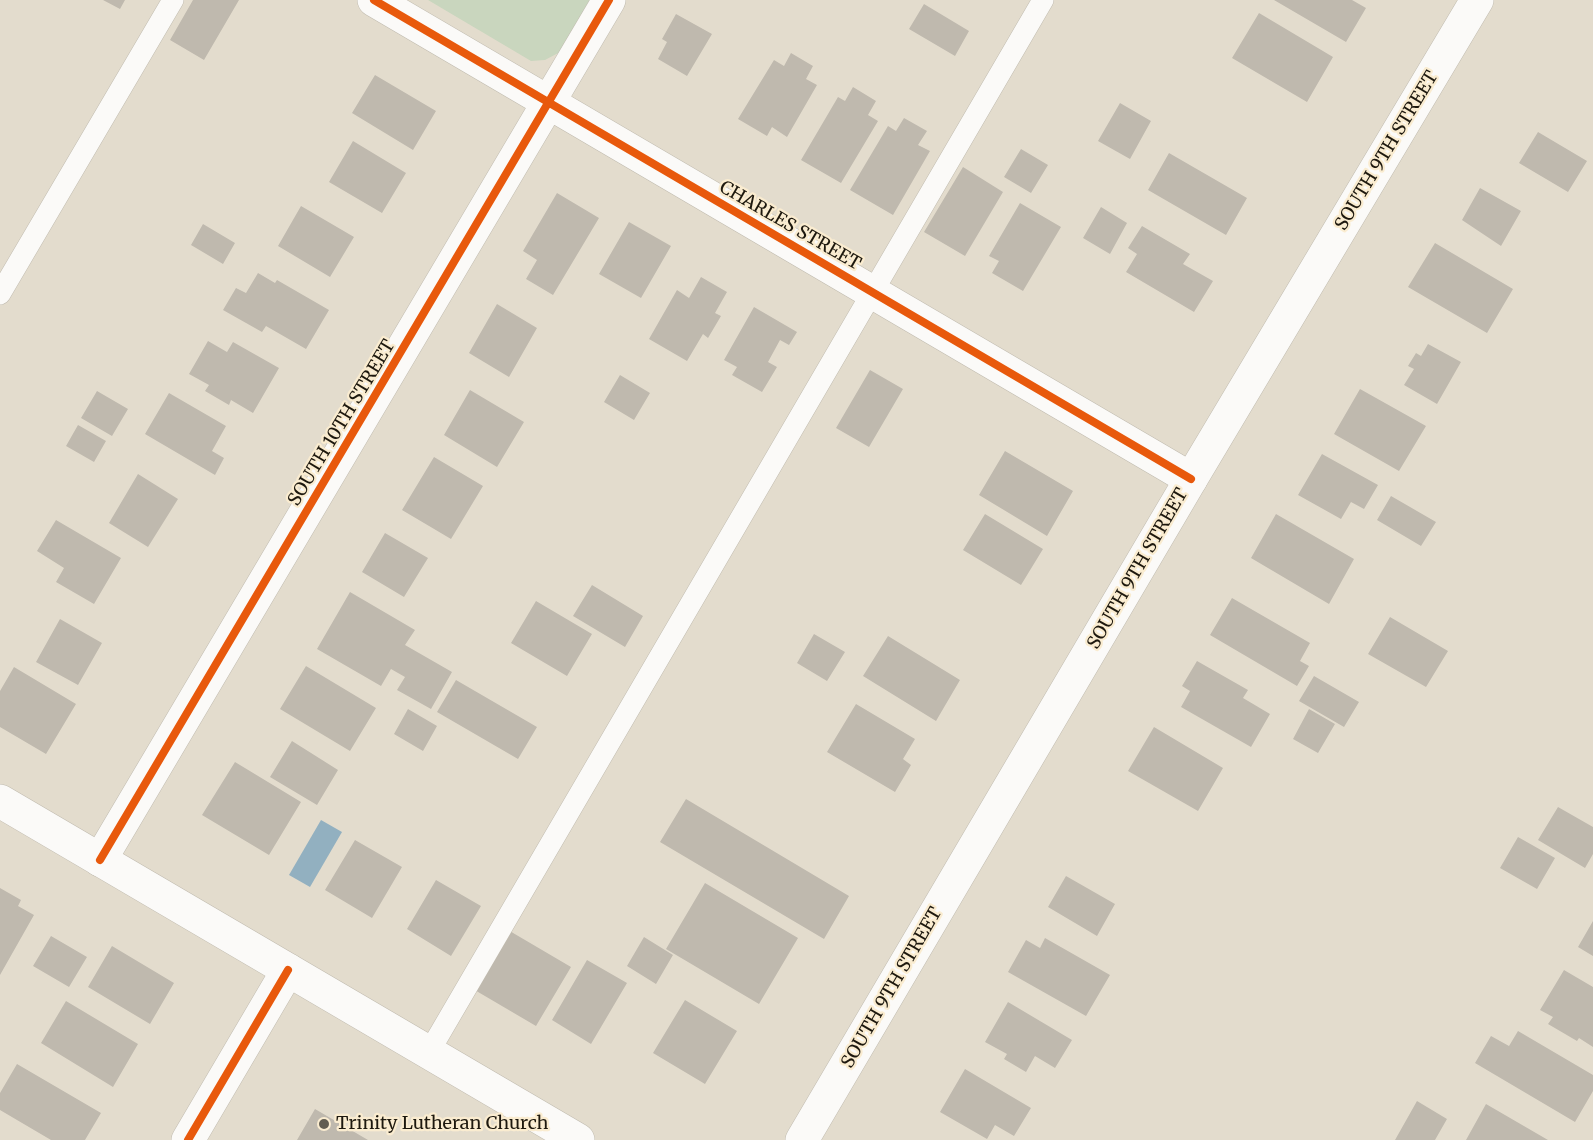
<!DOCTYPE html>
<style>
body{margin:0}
canvas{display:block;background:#e3dccd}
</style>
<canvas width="1593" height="1140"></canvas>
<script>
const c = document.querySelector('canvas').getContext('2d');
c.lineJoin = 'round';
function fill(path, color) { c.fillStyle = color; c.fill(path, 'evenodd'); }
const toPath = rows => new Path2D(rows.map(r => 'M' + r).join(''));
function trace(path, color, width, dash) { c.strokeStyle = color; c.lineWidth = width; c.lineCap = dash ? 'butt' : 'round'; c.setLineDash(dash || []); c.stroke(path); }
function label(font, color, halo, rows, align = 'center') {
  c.font = font + ' Merriweather,serif'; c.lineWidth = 4.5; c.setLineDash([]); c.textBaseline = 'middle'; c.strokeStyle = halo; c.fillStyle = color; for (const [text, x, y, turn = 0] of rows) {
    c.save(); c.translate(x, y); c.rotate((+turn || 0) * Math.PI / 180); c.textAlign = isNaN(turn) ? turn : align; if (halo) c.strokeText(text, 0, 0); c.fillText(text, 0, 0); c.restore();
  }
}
fill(toPath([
 [428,0,590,0,562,51,545,60,531,61]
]), '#c9d6be');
fill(toPath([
 [321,820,342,832,310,887,289,875]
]), '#92b0c0');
fill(toPath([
 [103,0,125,0,120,9],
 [193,0,239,0,204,60,170,40],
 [1274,0,1352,0,1366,8,1346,42],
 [924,4,969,31,955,56,909,29],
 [1259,13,1333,57,1307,102,1232,58],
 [676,14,712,34,687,76,658,59,667,42,662,39],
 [791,53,813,66,806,79,817,85,787,137,772,127,767,136,738,119,774,60,784,66],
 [375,75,436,111,413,150,352,113],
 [853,87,876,101,868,115,878,121,841,183,801,160,838,97,845,101],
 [1120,103,1151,121,1130,159,1098,141],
 [904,118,927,131,918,145,930,151,893,215,850,190,888,126,896,131],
 [1538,132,1587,161,1568,192,1519,163],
 [353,141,406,173,382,213,329,182],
 [1021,149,1048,165,1031,193,1004,177],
 [1169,153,1247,198,1226,235,1148,190],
 [963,167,1003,192,965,256,924,232],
 [1480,188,1521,211,1501,246,1462,220],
 [557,193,599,218,553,295,526,279,537,260,523,251],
 [1020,203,1061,227,1023,291,992,273,999,261,989,256],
 [301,206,354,237,330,277,278,246],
 [1101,207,1127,223,1110,254,1083,238],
 [629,222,671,246,641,298,599,274],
 [203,224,235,243,223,264,191,245],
 [1142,226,1190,254,1183,264,1213,281,1194,312,1126,272,1137,254,1128,248],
 [1435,243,1513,289,1487,333,1408,287],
 [258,273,275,283,277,280,329,310,306,349,266,326,262,332,223,310,236,288,246,293],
 [701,277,727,292,715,313,721,316,708,338,703,334,687,361,649,339,677,290,689,298],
 [497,304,537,328,509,377,469,353],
 [754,307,797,332,789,345,780,340,768,362,777,367,762,392,732,375,737,367,724,360],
 [208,341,227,352,233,342,279,368,253,413,231,400,229,405,205,391,209,385,189,374],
 [1428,344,1461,362,1437,404,1404,385,1414,369,1408,366,1416,353,1421,356],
 [870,370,903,389,869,447,836,428],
 [620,375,650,393,634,420,604,402],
 [1360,389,1426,426,1399,471,1334,434],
 [470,390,524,422,497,467,444,435],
 [97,391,128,409,112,436,81,418],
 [169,393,226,426,212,451,224,458,215,475,145,434],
 [78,425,106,441,94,462,66,446],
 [1005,451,1073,491,1047,536,979,495],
 [1322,454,1378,485,1364,509,1351,502,1341,519,1298,495],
 [434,457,483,486,451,539,402,510],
 [138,474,178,499,148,547,109,523],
 [1391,496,1436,522,1421,546,1377,520],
 [985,514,1043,549,1021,585,963,550],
 [1276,514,1354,559,1329,604,1251,558],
 [56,520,121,558,94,604,56,582,64,568,37,551],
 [385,533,428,558,404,597,362,572],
 [592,585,643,616,625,647,573,616],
 [350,592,415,630,405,645,452,672,431,709,397,690,405,677,391,669,381,686,317,649],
 [1232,598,1310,643,1300,661,1309,666,1297,686,1210,635],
 [536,601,592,634,567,676,511,643],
 [1390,617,1448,651,1426,687,1368,654],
 [60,619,102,643,78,685,36,662],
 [814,634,845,652,827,681,797,663],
 [888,636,960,680,936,721,863,676],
 [1197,661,1248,690,1243,698,1270,714,1251,747,1181,707,1190,691,1182,686],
 [306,666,376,708,350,751,280,709],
 [14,667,76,704,46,754,0,727,0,691],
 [1314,676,1359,702,1344,727,1299,701],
 [456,680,537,727,518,759,437,712],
 [856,704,915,739,903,759,911,765,895,792,827,752],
 [408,709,437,726,423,751,394,734],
 [1309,709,1335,724,1318,753,1293,739],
 [1154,727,1223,768,1198,811,1128,771],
 [292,741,338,770,317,805,270,777],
 [235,762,301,802,269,855,202,815],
 [686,799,849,896,824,939,660,842],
 [1558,807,1593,827,1593,854,1585,868,1538,840],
 [1518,837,1555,858,1537,889,1500,868],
 [355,840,402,867,372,918,325,890],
 [1066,876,1115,904,1097,936,1048,907],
 [436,880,481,906,451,956,407,929],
 [705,883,798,938,759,1004,666,949],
 [0,888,21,900,18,906,34,915,0,975],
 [1593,921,1593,956,1578,947],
 [508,930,571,967,536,1026,473,989],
 [51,936,87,957,69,987,33,966],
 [644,937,673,955,656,984,627,966],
 [1045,938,1110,975,1086,1016,1008,972,1026,940,1040,948],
 [112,946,174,983,150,1024,88,987],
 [587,960,627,983,591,1044,552,1020],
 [1564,970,1593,987,1593,1047,1579,1038,1577,1041,1548,1024,1553,1017,1540,1010],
 [685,1000,737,1031,705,1084,653,1053],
 [66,1001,138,1044,113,1087,41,1043],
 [1008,1002,1072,1040,1055,1068,1035,1056,1026,1072,1004,1059,1007,1054,985,1042],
 [1518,1031,1593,1075,1593,1091,1575,1122,1475,1063,1491,1036,1509,1046],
 [17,1064,101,1113,85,1140,51,1140,0,1110,0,1093],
 [965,1069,1031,1108,1014,1136,995,1125,987,1139,940,1112],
 [1417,1101,1447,1119,1435,1140,1395,1140],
 [1486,1104,1548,1140,1466,1140],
 [315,1109,368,1140,297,1140]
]), '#bfb9ae');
const lane = toPath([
 [0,294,173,0],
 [429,1052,1043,0]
]);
const street = toPath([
 [374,0,1191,479],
 [100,860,609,0],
 [188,1140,288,970]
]);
const secondary = toPath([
 [0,801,578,1140]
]);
const primary = toPath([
 [802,1140,1191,479,1477,0]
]);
trace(lane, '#c0bbaf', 22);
trace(street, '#c0bbaf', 34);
trace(secondary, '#c0bbaf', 34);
trace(primary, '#c0bbaf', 34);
trace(lane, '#fbfaf8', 21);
trace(street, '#fbfaf8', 33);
trace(secondary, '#fbfaf8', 33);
trace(primary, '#fbfaf8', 33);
trace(toPath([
 [374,0,1191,479],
 [100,860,609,0],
 [188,1140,288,970]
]), '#e8590c', 8);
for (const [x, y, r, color] of [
 [324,1124,6,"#625d51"]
]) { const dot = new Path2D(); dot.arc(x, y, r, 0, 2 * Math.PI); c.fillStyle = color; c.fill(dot); trace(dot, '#faecd0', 2); }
label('18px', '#1d180e', '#faecd0', [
 ["SOUTH 9TH STREET",1387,151,-59],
 ["CHARLES STREET",790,226,30],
 ["SOUTH 10TH STREET",342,423,-59],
 ["SOUTH 9TH STREET",1138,569,-60],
 ["SOUTH 9TH STREET",892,988,-60]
]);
label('18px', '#1d180e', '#faecd0', [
 ["Trinity Lutheran Church",336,1124]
], 'left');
</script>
